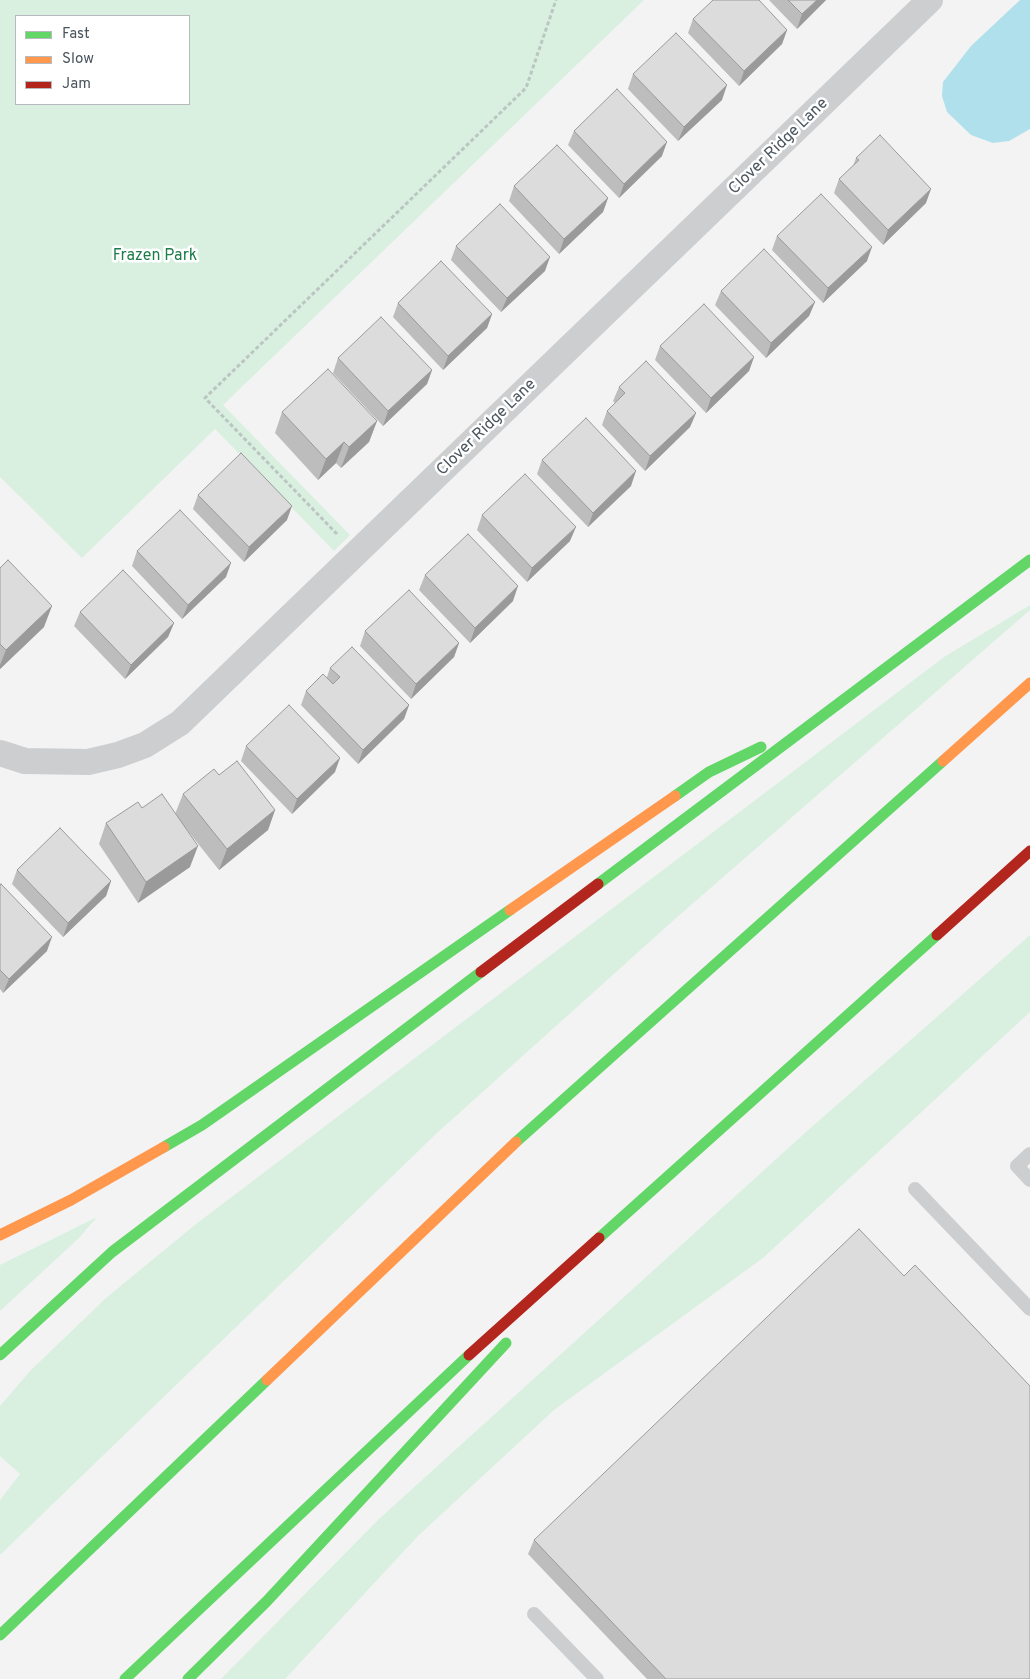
<!DOCTYPE html>
<style>
body{margin:0}
#map{position:relative;width:1030px;height:1679px;overflow:hidden;background:#f3f3f3;font-family:Overpass,sans-serif}
canvas{display:block}
.legend{position:absolute;left:15px;top:15px;width:175px;height:90px;box-sizing:border-box;background:#fff;border:1px solid #b7bbbf;margin:0;padding:6px 9px;list-style:none;font-size:15px;color:#4a555e}
.legend li{display:flex;align-items:center;gap:10px;height:25px}
.legend b{width:25px;border:1px solid #b7bbbf}
</style>
<div id="map">
<canvas width="1030" height="1679"></canvas>
<ul class="legend">
<li><b style="height:6px;background:#63d668"></b>Fast</li>
<li><b style="height:6px;background:#ff974d"></b>Slow</li>
<li><b style="height:6px;background:#b3261e"></b>Jam</li>
</ul>
</div>
<script>
const c = document.querySelector('canvas').getContext('2d');
c.lineJoin = 'round';
function fill(path, color) { c.fillStyle = color; c.fill(path, 'evenodd'); }
const toPath = rows => new Path2D(rows.map(r => 'M' + r).join(''));
function trace(path, color, width, dash) { c.strokeStyle = color; c.lineWidth = width; c.lineCap = dash ? 'butt' : 'round'; c.setLineDash(dash || []); c.stroke(path); }
function label(font, color, halo, rows, align = 'center') {
  c.font = font + ' Overpass,sans-serif'; c.lineWidth = 5; c.setLineDash([]); c.textBaseline = 'middle'; c.strokeStyle = halo; c.fillStyle = color; for (const [text, x, y, turn = 0] of rows) {
    c.save(); c.translate(x, y); c.rotate((+turn || 0) * Math.PI / 180); c.textAlign = isNaN(turn) ? turn : align; if (halo) c.strokeText(text, 0, 0); c.fillText(text, 0, 0); c.restore();
  }
}
fill(toPath([
 [0,0,644,0,223,405,350,535,334,551,215,429,82,558,0,477],
 [16,16,189,16,189,104,16,104],
 [1030,605,1030,610,675,919,437,1133,0,1555,0,1500,20,1474,0,1456,0,1406,30,1371,106,1298,196,1224,944,657],
 [1030,935,1030,1012,763,1258,554,1410,418,1536,285,1679,221,1679,379,1519,806,1132],
 [97,1217,79,1238,0,1311,0,1265]
]), '#d9f0e1');
fill(toPath([
 [1020,0,1030,0,1030,129,1009,141,993,143,971,135,947,112,942,96,943,82,971,46]
]), '#b0e0eb');
trace(toPath([
 [337,534,205,398,526,88,556,0]
]), '#bbc6c2', 3, [4, 2.5]);
trace(toPath([
 [1030,1154,1017,1166,1030,1180],
 [915,1189,1030,1309],
 [534,1614,597,1679]
]), '#ccced0', 14);
trace(toPath([
 [0,753,25,761,88,762,118,755,145,745,180,723,930,0]
]), '#ccced0', 26);
trace(toPath([
 [675,796,709,772,761,747],
 [598,884,1030,560],
 [516,1142,943,761],
 [164,1147,202,1125,510,910],
 [599,1238,937,935],
 [0,1355,112,1252,481,972],
 [0,1635,267,1380],
 [125,1679,469,1355],
 [188,1679,267,1601,506,1343]
]), '#63d668', 11);
trace(toPath([
 [943,761,1030,683],
 [510,910,675,796],
 [0,1235,71,1200,164,1147],
 [267,1380,516,1142]
]), '#ff974d', 11);
trace(toPath([
 [937,935,1030,851],
 [481,972,598,884],
 [469,1355,599,1238]
]), '#b3261e', 11);
fill(toPath([
 [769,0,826,0,797,29],
 [693,19,787,30,782,44,739,86,688,33],
 [633,74,722,100,678,141,628,89],
 [574,131,662,156,619,198,568,145],
 [856,158,926,203,883,245,834,193,839,179,853,166],
 [514,186,608,198,603,212,559,254,509,201],
 [777,236,867,261,823,303,772,250],
 [456,246,545,271,501,312,451,260],
 [721,291,815,302,809,316,766,358,715,305],
 [398,303,492,314,487,328,443,370,393,317],
 [660,346,754,357,749,371,706,413,655,360],
 [338,358,432,370,427,384,383,426,333,373],
 [619,387,696,413,690,427,645,471,602,425,607,411,615,403,613,401],
 [282,412,377,421,369,442,341,468,336,463,318,480,275,433],
 [542,460,631,486,588,527,537,474],
 [198,495,287,520,244,562,193,509],
 [482,515,570,541,527,582,477,530],
 [137,551,226,577,182,619,132,566],
 [0,568,44,627,0,669],
 [425,575,513,601,470,643,419,590],
 [80,612,174,623,168,637,125,679,74,626],
 [365,631,459,643,454,657,411,699,360,646],
 [330,668,409,705,404,719,358,764,301,705,306,691,327,677],
 [246,746,335,772,292,814,241,761],
 [219,775,275,810,268,830,219,870,180,821,190,867,138,903,99,844,106,823,142,808,175,814,183,794],
 [17,870,111,881,106,896,63,937,12,884],
 [0,885,47,951,3,993,0,989],
 [904,1276,1030,1679,647,1679,528,1554,534,1540]
]), '#bdbdbe');
fill(toPath([
 [817,0,826,0,797,29,802,14],
 [787,30,782,44,739,86,744,71],
 [727,85,722,100,678,141,684,127],
 [667,142,662,156,619,198,624,184],
 [931,189,926,203,883,245,888,230],
 [608,198,603,212,559,254,564,239],
 [872,247,867,261,823,303,828,288],
 [550,257,545,271,501,312,507,298],
 [815,302,809,316,766,358,771,343],
 [492,314,487,328,443,370,448,356],
 [754,357,749,371,706,413,711,398],
 [432,370,427,384,383,426,388,411],
 [696,413,690,427,645,471,650,456],
 [377,421,369,442,341,468,349,447],
 [344,442,336,463,318,480,326,459],
 [636,471,631,486,588,527,593,513],
 [292,506,287,520,244,562,249,547],
 [576,527,570,541,527,582,532,568],
 [231,563,226,577,182,619,188,605],
 [518,586,513,601,470,643,475,628],
 [52,606,44,627,0,669,0,665,6,650],
 [174,623,168,637,125,679,131,665],
 [459,643,454,657,411,699,416,684],
 [409,705,404,719,358,764,363,750],
 [340,758,335,772,292,814,297,799],
 [275,810,268,830,219,870,227,849],
 [198,846,190,867,138,903,146,882],
 [111,881,106,896,63,937,68,923],
 [52,937,47,951,3,993,9,979]
]), '#9a9a9b');
const building = toPath([
 [713,0,759,0,787,30,744,71,693,19,713,0],
 [788,0,817,0,802,14,788,0],
 [676,33,727,85,684,127,633,74,676,33],
 [617,89,667,142,624,184,574,131,617,89],
 [880,135,931,189,888,230,839,179,859,160,856,158,880,135],
 [557,145,608,198,564,239,514,186,557,145],
 [821,194,872,247,828,288,777,236,821,194],
 [500,204,550,257,507,298,456,246,500,204],
 [764,249,815,302,771,343,721,291,764,249],
 [441,261,492,314,448,356,398,303,441,261],
 [704,304,754,357,711,398,660,346,704,304],
 [381,317,432,370,388,411,338,358,381,317],
 [646,361,696,413,650,456,607,411,625,393,619,387,646,361],
 [328,369,377,421,349,447,344,442,326,459,282,412,328,369],
 [586,418,636,471,593,513,542,460,586,418],
 [241,453,292,506,249,547,198,495,241,453],
 [525,474,576,527,532,568,482,515,525,474],
 [180,510,231,563,188,605,137,551,180,510],
 [468,534,518,586,475,628,425,575,468,534],
 [8,560,52,606,6,650,0,644,0,568,8,560],
 [123,570,174,623,131,665,80,612,123,570],
 [409,590,459,643,416,684,365,631,409,590],
 [352,647,409,705,363,750,306,691,323,674,333,684,340,677,330,668,352,647],
 [289,705,340,758,297,799,246,746,289,705],
 [237,761,275,810,227,849,183,794,214,769,219,775,237,761],
 [162,794,198,846,146,882,106,823,138,802,142,808,162,794],
 [60,828,111,881,68,923,17,870,60,828],
 [1,884,52,937,9,979,0,970,0,885,1,884],
 [859,1229,904,1276,915,1265,1030,1386,1030,1679,666,1679,534,1540,859,1229]
]);
fill(building, '#dcdcdd');
trace(building, '#9a9a9b', 1);
label('16px', '#4a555e', '#fff', [
 ["Clover Ridge Lane",779,147,-44],
 ["Clover Ridge Lane",487,428,-44]
]);
label('16px', '#1e7c4a', '#fff', [
 ["Frazen Park",155,257]
]);
</script>
